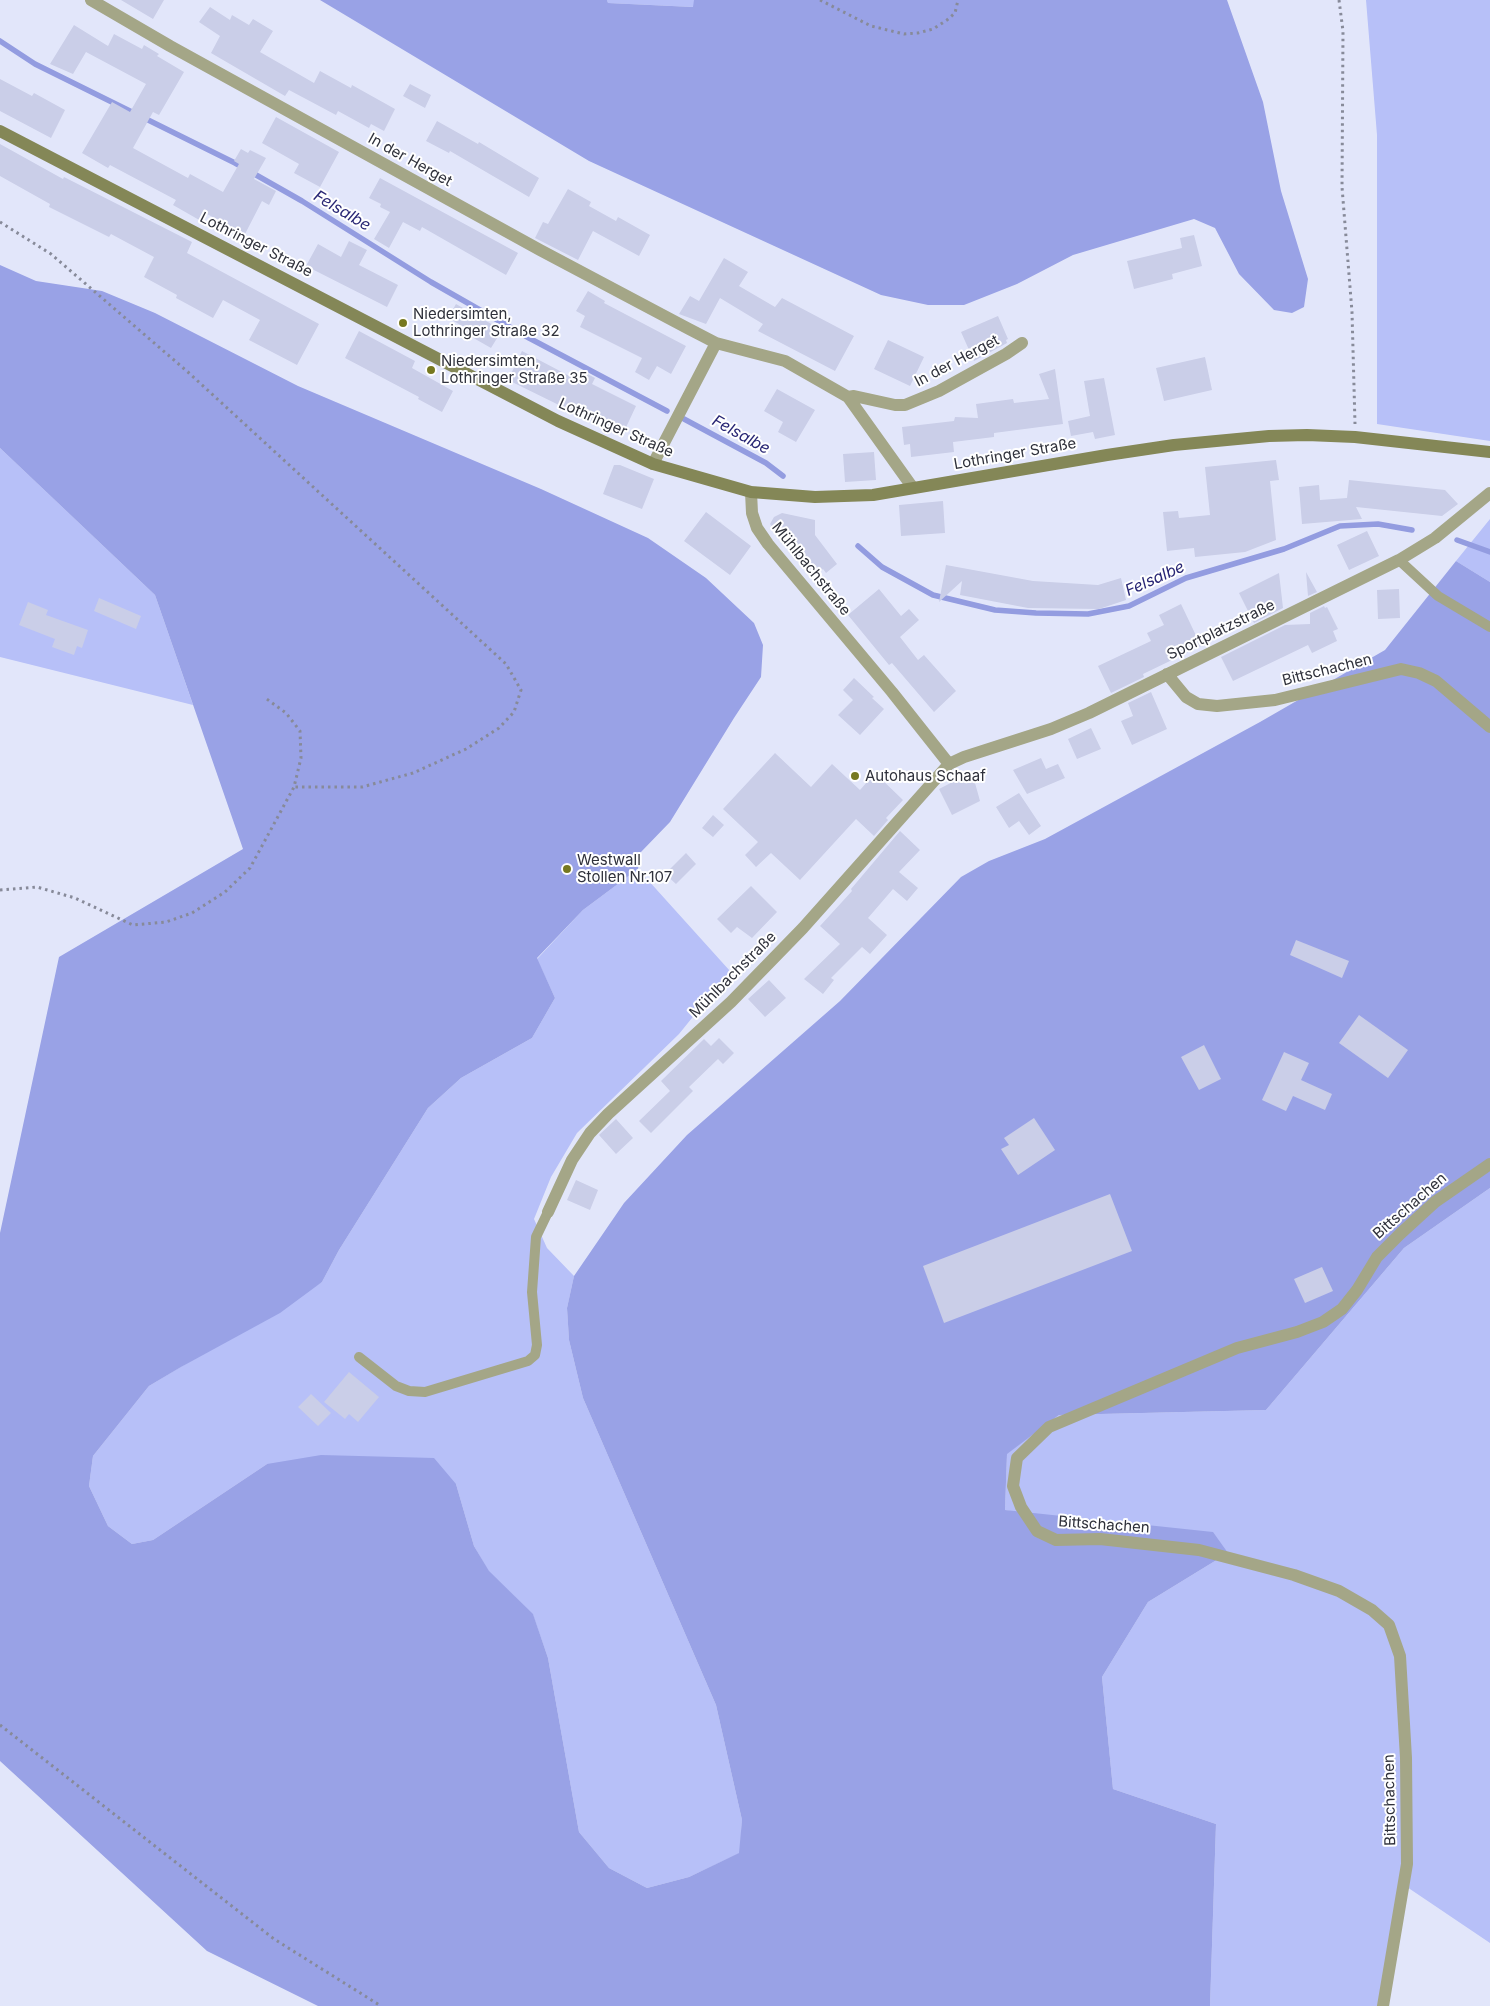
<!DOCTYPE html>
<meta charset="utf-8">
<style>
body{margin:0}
canvas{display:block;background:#e2e6fa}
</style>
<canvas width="1490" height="2006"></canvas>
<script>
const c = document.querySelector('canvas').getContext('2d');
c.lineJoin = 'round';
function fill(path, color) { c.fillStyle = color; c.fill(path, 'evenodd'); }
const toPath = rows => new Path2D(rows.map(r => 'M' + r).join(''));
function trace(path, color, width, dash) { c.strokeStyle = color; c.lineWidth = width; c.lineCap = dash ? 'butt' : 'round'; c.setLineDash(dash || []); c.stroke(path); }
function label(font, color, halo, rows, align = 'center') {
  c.font = font + ' Inter,sans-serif'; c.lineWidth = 4; c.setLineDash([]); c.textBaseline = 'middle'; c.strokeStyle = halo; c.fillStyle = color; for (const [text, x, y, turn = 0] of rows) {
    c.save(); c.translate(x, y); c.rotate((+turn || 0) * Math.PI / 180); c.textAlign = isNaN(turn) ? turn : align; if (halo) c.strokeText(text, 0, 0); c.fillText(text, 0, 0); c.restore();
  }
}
fill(toPath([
 [607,0,694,0,694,7,608,3],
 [1366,0,1490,0,1490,441,1377,424,1377,135],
 [0,448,155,595,193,705,0,657],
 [1490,519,1490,582,1456,561],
 [638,869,730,971,679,1034,577,1133,551,1177,534,1219,547,1248,574,1276,567,1308,569,1340,583,1398,716,1705,742,1820,740,1853,689,1877,647,1888,609,1868,579,1832,548,1658,533,1615,489,1572,474,1546,456,1484,267,1464,153,1540,132,1544,108,1526,89,1486,93,1456,149,1386,322,1282,339,1250,428,1108,461,1078,532,1038,555,998,537,959,583,910],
 [1490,1188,1490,1943,1404,1885,1383,2006,1210,2006,1216,1824,1113,1789,1102,1677,1148,1602,1228,1553,1005,1510,1007,1453,1059,1415,1266,1410,1404,1248]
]), '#b7c0f8');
fill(toPath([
 [320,0,607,0,608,3,693,7,694,0,1227,0,1263,102,1281,191,1308,279,1304,307,1292,313,1274,310,1239,274,1215,228,1194,219,1073,255,1017,284,964,305,928,305,881,295,589,161],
 [0,265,36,281,102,291,155,313,298,386,541,489,648,538,706,578,754,623,763,645,761,677,734,718,670,822,641,852,638,869,583,910,537,958,555,998,532,1038,461,1078,428,1108,339,1250,322,1282,280,1313,181,1367,149,1386,93,1456,89,1486,108,1526,132,1544,153,1540,267,1464,321,1455,434,1458,456,1484,474,1546,489,1571,533,1614,548,1658,579,1832,609,1868,647,1888,689,1877,739,1853,742,1820,716,1705,583,1398,569,1340,567,1308,574,1276,624,1203,687,1135,840,1001,961,877,989,861,1045,839,1260,722,1385,650,1456,561,1490,582,1490,1188,1404,1248,1266,1410,1059,1415,1007,1454,1005,1510,1213,1532,1228,1553,1148,1602,1102,1677,1113,1789,1216,1824,1210,2006,318,2006,207,1951,0,1761,0,1233,59,957,243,849,155,595,0,448]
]), '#99a2e6');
trace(toPath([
 [0,41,35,64,235,163,302,201,431,282,529,338,667,411],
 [684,419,766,463,783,476],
 [1457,540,1490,552],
 [858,546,882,567,933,595,995,610,1036,613,1088,614,1129,606,1186,578,1284,549,1340,526,1378,524,1412,530]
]), '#939ce0', 5.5);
fill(toPath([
 [121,0,164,0,153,19],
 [210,7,230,20,232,15,249,25,253,19,273,31,260,52,314,83,320,71,351,88,352,85,395,109,384,131,371,124,369,128,338,111,336,115,289,90,285,96,211,53,220,36,199,22],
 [74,25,108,46,114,34,142,49,144,45,159,54,157,56,184,72,159,115,153,112,133,148,188,178,190,174,223,192,239,164,234,161,241,149,248,153,250,150,266,158,254,179,276,191,269,205,262,201,245,234,205,213,201,221,173,205,176,200,110,165,108,168,82,153,112,102,130,112,146,84,86,52,73,74,50,64],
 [0,79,32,96,34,93,65,110,51,138,0,111],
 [410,84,431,95,425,108,403,96],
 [276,117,339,152,320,187,294,173,299,164,262,143],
 [437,121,478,144,479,142,539,178,529,197,450,151,449,153,426,141],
 [0,144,63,179,64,177,192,242,187,253,319,324,297,365,249,340,260,320,223,300,213,318,176,298,177,295,144,277,154,257,111,234,109,237,49,207,50,204,0,176],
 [380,178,518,253,506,275,422,227,420,231,403,222,389,248,374,239,390,212,380,207,381,204,369,198],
 [568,189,591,202,589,206,616,221,618,217,650,235,639,256,593,231,578,260,535,238,543,222,548,224],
 [1194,235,1202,266,1172,274,1173,279,1134,289,1127,261,1182,248,1180,238],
 [349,241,367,250,359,265,398,285,387,307,306,266,318,244,341,257],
 [724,258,748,272,739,286,775,307,782,298,854,336,835,371,758,331,763,324,720,298,706,324,679,314,690,296,699,301],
 [588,291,605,301,604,303,686,346,671,374,657,366,649,380,635,372,642,358,580,327,585,316,576,311],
 [456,304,502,330,491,348,463,332,466,328,448,318],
 [998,316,1008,339,1006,340,1007,343,974,361,961,332],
 [359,331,415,361,412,368,453,391,442,412,418,399,419,397,345,358],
 [888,340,924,357,910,386,874,369],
 [522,351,577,380,582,371,595,378,592,384,636,406,622,436,508,380],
 [1205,357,1212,390,1164,401,1156,368],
 [1055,369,1063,424,994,433,994,437,953,442,954,452,911,457,910,444,904,445,902,427,954,421,955,417,978,418,976,404,1013,399,1014,403,1049,399,1039,374],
 [1104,378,1115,435,1095,439,1093,432,1071,436,1068,421,1090,416,1084,381],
 [777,389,815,410,796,442,778,432,783,422,764,411],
 [874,452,876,480,845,482,843,454],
 [1276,460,1279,480,1270,481,1276,540,1245,552,1195,557,1194,548,1167,551,1163,512,1178,511,1179,518,1210,515,1205,467],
 [614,465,620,465,654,479,642,509,603,494],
 [1349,480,1445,490,1458,504,1442,516,1356,507,1362,519,1302,524,1299,487,1319,485,1320,500,1347,498],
 [943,501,945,533,901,536,899,505],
 [706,512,751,546,730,575,684,541],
 [782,513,815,520,815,535,837,564,826,573,823,569,817,574,812,568,810,569,770,524,774,517],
 [1367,531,1379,556,1349,570,1337,545],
 [946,565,1033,581,1098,585,1121,578,1126,600,1099,609,1028,608,960,595,962,581,939,602],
 [1306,572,1317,592,1308,596],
 [1279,573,1283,608,1254,623,1239,593],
 [879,589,901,616,909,609,919,620,900,637,918,660,924,655,956,691,934,712,892,663,889,665,848,615],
 [1399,589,1400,618,1378,619,1377,590],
 [99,598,141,616,136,629,94,611],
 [28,602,48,610,46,615,88,630,82,648,77,646,74,655,52,647,55,639,19,625],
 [1181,604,1201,646,1143,674,1144,677,1111,693,1098,666,1151,641,1147,633,1164,625,1159,615],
 [1324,606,1325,608,1327,607,1338,629,1333,631,1337,641,1312,653,1308,645,1233,681,1221,657,1285,625,1310,624,1310,613],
 [854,678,874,697,872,698,884,709,860,735,838,715,853,700,843,690],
 [1151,692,1167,729,1132,745,1121,721,1133,716,1128,703],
 [1091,728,1101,749,1077,759,1068,739],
 [775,753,811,787,832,764,860,790,875,773,903,800,886,818,888,820,874,836,856,819,800,880,771,853,756,867,745,855,758,842,723,809],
 [1041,758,1046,769,1058,764,1065,778,1027,794,1013,770],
 [972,772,980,801,952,815,939,789],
 [1019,793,1041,826,1029,835,1019,821,1009,828,996,807],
 [713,815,724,825,713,837,702,828],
 [900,831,920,850,899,872,918,888,907,901,893,889,868,918,887,935,870,954,862,947,831,978,834,980,823,994,804,979,840,944,820,926,852,891,851,889],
 [686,853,696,864,676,884,665,874],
 [751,886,777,912,752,938,737,927,731,933,717,919],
 [1296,940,1349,961,1342,978,1290,955],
 [769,980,786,998,765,1017,748,999],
 [1359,1015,1408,1050,1388,1078,1339,1043],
 [719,1038,734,1053,723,1064,718,1059,689,1087,693,1091,651,1133,639,1121,670,1091,661,1081,704,1039,711,1046],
 [1204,1045,1221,1079,1199,1090,1181,1057],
 [1284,1052,1309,1063,1301,1080,1332,1094,1325,1110,1293,1096,1286,1111,1262,1100],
 [1034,1118,1055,1150,1018,1175,1001,1149,1009,1145,1004,1138],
 [616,1119,633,1138,616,1154,599,1135],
 [576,1180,598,1190,590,1210,567,1200],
 [1110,1194,1132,1251,944,1323,923,1266],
 [1322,1267,1333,1291,1305,1303,1294,1279],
 [349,1372,379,1397,358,1422,349,1414,345,1419,324,1402],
 [311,1394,331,1413,318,1426,298,1407]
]), '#cacee8');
trace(toPath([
 [820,0,871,26,904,34,918,33,933,29,947,20,955,13,958,0],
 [1339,0,1343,31,1342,187,1352,312,1355,424],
 [0,222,51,254,189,373,506,664,521,690,514,712,499,728,466,749,413,773,362,787,294,787],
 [0,890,37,887,75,898,133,925,166,922,192,913,225,892,250,868,294,787,301,758,300,731,286,713,264,697],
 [0,1725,274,1939,381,2006]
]), '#878a99', 3, [2.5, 4]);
trace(toPath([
 [1399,560,1438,596,1490,627],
 [359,1357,396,1386,409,1391,425,1392,528,1361,535,1355,537,1345,532,1292,536,1237,548,1212]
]), '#a4a687', 10);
trace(toPath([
 [91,0,170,46,540,250,689,329,716,343,785,361,848,397,913,488],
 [848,397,854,396,895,405,905,405,939,391,1006,354,1022,343],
 [653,464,716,343],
 [751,492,752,513,757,528,768,544,892,692,949,764],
 [1167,674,1186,697,1198,704,1217,706,1275,700,1401,669,1419,673,1436,681,1490,727],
 [548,1212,572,1160,590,1133,608,1114,731,1002,769,963,803,928,949,764,964,757,1051,729,1089,713,1399,560,1435,538,1490,493],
 [1383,2006,1407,1864,1406,1758,1400,1656,1389,1625,1372,1610,1339,1591,1294,1575,1199,1550,1100,1539,1056,1540,1037,1531,1021,1507,1013,1486,1017,1458,1049,1427,1237,1348,1297,1332,1323,1322,1342,1309,1357,1290,1377,1257,1400,1234,1435,1202,1490,1164]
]), '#a4a687', 12);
trace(toPath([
 [0,131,558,421,653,464,751,492,815,497,873,495,1107,455,1174,445,1269,436,1307,435,1355,437,1490,452]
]), '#848757', 12);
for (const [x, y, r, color] of [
 [403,323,5,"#767820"],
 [431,370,5,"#767820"],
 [855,776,5,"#767820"],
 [567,869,5,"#767820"]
]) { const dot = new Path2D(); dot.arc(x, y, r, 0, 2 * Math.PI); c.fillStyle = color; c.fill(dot); trace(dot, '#fff', 2); }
label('15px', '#2f313b', '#fff', [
 ["In der Herget",410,160,29],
 ["Lothringer Straße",256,245,27],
 ["In der Herget",957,361,-28],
 ["Lothringer Straße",616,428,24],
 ["Lothringer Straße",1015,454,-10],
 ["Mühlbachstraße",811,569,51],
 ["Sportplatzstraße",1221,630,-26],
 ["Bittschachen",1327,670,-14],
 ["Mühlbachstraße",733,975,-45],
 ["Bittschachen",1410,1206,-41],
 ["Bittschachen",1104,1525,4],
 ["Bittschachen",1390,1800,-91]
]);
label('15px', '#2f313b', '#fff', [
 ["Niedersimten,",413,314],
 ["Lothringer Straße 32",413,331],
 ["Niedersimten,",441,361],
 ["Lothringer Straße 35",441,378],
 ["Autohaus Schaaf",865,776],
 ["Westwall",577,860],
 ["Stollen Nr.107",577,877]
], 'left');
label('italic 16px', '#292775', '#fff', [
 ["Felsalbe",342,211,31],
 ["Felsalbe",741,435,29],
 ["Felsalbe",1155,579,-24]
]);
</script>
